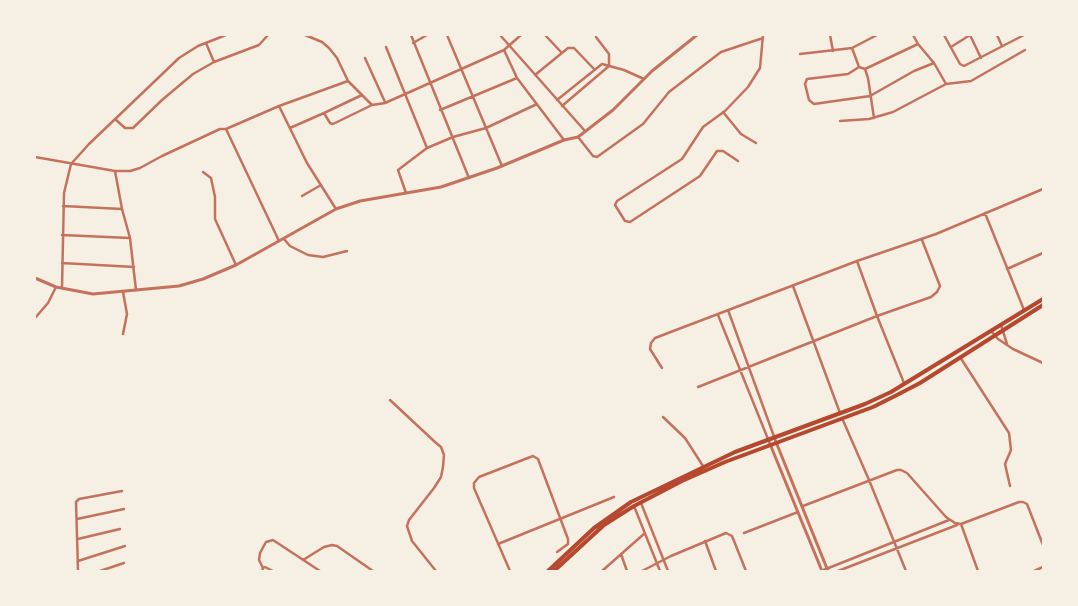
<!DOCTYPE html>
<style>
body{margin:0}
#map{position:relative;width:1078px;height:606px;overflow:hidden;background:#f6efe4;font-family:Signika,sans-serif}
canvas{display:block}
.frame{position:absolute;inset:0;border:36px solid #f6efe4;pointer-events:none}
</style>
<div id="map">
<canvas width="1078" height="606"></canvas>
<div class="frame"></div>
</div>
<script>
const c = document.querySelector('canvas').getContext('2d');
c.lineJoin = 'round';
const toPath = rows => new Path2D(rows.map(r => 'M' + r).join(''));
function trace(path, color, width, dash) { c.strokeStyle = color; c.lineWidth = width; c.lineCap = dash ? 'butt' : 'round'; c.setLineDash(dash || []); c.stroke(path); }
trace(toPath([
 [305,35,322,42,329,48,337,58,348,81,372,105],
 [411,35,469,178],
 [447,35,502,166],
 [500,35,585,131],
 [545,35,561,52],
 [830,35,833,51],
 [913,35,918,44,934,63,946,84,971,81,1025,50],
 [944,35,960,64,964,66,1024,35],
 [970,35,981,58],
 [997,35,1002,46],
 [206,43,214,62],
 [413,43,427,35],
 [386,47,427,148],
 [951,47,970,35],
 [852,48,859,67,865,69,868,78,874,118],
 [504,50,517,78,564,140],
 [800,54,852,48,877,35],
 [365,58,385,102],
 [859,67,848,74,807,79,805,84,809,100,814,104,870,96,914,71,934,63],
 [865,69,918,44],
 [535,75,568,48,574,48,594,69],
 [557,100,602,64,624,70,644,79],
 [279,106,307,163,336,209],
 [562,106,609,66,609,54,596,37],
 [440,110,517,78],
 [723,112,741,134,756,143],
 [324,113,362,95],
 [115,119,125,128,133,128,162,100,193,74,214,62,259,45,268,35],
 [840,121,869,119,893,112,946,84],
 [290,128,324,113,330,123,333,124,372,105,385,103,504,50,521,35],
 [226,129,279,106,348,81],
 [578,137,593,156,597,157,643,124,669,92,721,52,763,38],
 [35,157,115,171,130,171,140,168,162,156,220,129,226,129,279,241],
 [738,161,723,151,717,151,700,176,630,222,625,221,615,205,617,201,682,159,703,127,725,111,748,87,760,68,763,35],
 [115,171,122,209,130,238,136,290],
 [203,172,211,178,215,197,215,219,236,265],
 [406,193,398,170,427,148,453,137,486,128,537,104],
 [302,196,321,185],
 [63,206,122,209],
 [985,213,1024,310],
 [62,235,130,238],
 [284,239,290,246,308,255,323,257,347,251],
 [857,261,877,316,904,383],
 [62,263,134,267],
 [1007,269,1043,253],
 [793,286,840,413],
 [62,288,64,193,71,164,89,144,179,58,198,46,226,35],
 [728,310,776,442],
 [718,315,770,444],
 [35,318,48,303,56,287],
 [1001,325,1007,344],
 [991,331,998,339,1013,349,1043,363],
 [123,334,127,314,123,292],
 [960,357,1009,433,1011,450,1005,464,1010,486],
 [662,368,650,349,651,343,655,338,857,261,936,234,1043,189],
 [698,387,877,316,931,297,937,292,940,286,922,240],
 [390,400,435,442,441,447,444,455,443,467,441,477,434,488,409,520,407,526,412,541,436,571],
 [663,417,685,438,703,466],
 [842,418,869,480,906,571],
 [641,503,668,571],
 [634,506,660,571],
 [803,506,897,470,901,470,907,473,946,517,955,523,961,524,1019,502,1023,502,1027,504,1043,545],
 [77,519,124,509],
 [961,524,978,571],
 [744,533,798,512],
 [78,539,120,529],
 [705,541,716,571],
 [498,544,614,497],
 [621,554,627,571],
 [303,560,324,547,332,545,337,546,373,571],
 [78,561,125,546],
 [263,568,259,560,260,553,266,542,273,540,320,571],
 [78,571,76,502,79,499,122,491],
 [100,571,124,563],
 [262,571,263,568,265,567,273,571],
 [510,571,474,488,474,483,479,477,533,456,538,459,568,539,568,544,557,552],
 [602,571,645,533],
 [642,571,671,556,726,533,732,536,746,571],
 [821,571,949,520],
 [838,571,957,525],
 [1034,571,1043,567]
]), '#c5725c', 2.5);
trace(toPath([
 [35,278,56,287,93,294,179,286,203,279,236,265,336,209,360,201,441,187,497,168,564,140,578,137,613,110,652,71,697,35],
 [776,442,828,571],
 [770,444,822,571]
]), '#c5725c', 3);
trace(toPath([
 [548,571,594,528,631,502,735,452,865,404,891,392,1043,299],
 [554,571,604,525,634,506,682,481,725,462,873,407,897,395,920,383,1043,305]
]), '#b5482f', 4);
</script>
